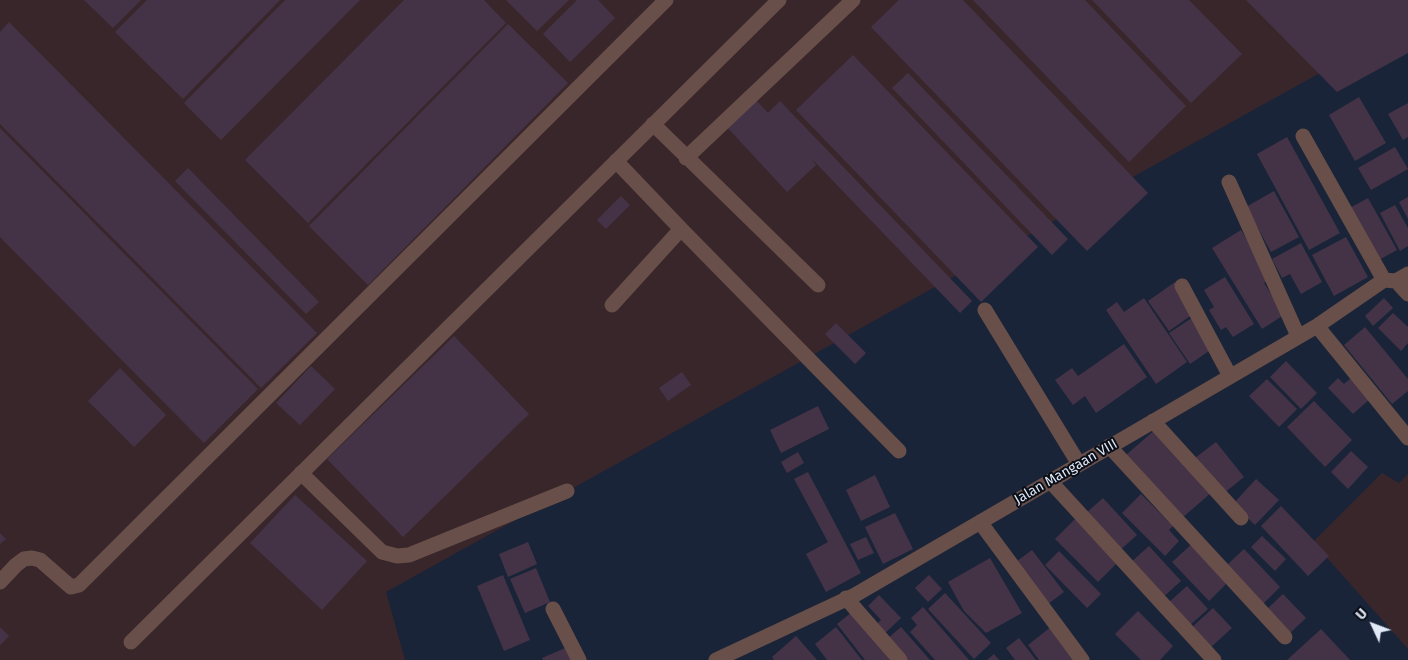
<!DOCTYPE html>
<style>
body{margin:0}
#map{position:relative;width:1408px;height:660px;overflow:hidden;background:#1a2438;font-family:"Fira Sans",sans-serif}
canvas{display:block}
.north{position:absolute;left:1348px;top:600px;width:50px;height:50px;-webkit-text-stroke:4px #090e17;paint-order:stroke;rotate:313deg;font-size:14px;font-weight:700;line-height:20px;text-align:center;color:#e2e9f6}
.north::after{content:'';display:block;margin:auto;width:18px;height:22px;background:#e2e9f6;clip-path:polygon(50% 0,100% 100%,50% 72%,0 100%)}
</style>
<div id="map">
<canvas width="1408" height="660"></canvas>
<div class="north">U</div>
</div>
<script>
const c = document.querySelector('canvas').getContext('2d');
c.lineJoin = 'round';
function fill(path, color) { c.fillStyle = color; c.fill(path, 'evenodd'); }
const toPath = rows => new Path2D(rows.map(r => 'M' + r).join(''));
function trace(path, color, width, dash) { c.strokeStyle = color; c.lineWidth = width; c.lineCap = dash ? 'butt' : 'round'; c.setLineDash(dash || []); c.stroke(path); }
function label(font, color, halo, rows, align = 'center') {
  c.font = font + ' "Fira Sans",sans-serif'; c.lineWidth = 4; c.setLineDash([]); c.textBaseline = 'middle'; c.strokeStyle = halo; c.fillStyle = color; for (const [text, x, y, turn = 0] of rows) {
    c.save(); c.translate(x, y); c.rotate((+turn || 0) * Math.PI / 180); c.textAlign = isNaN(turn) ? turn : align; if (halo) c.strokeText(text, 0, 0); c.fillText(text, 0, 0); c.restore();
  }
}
fill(toPath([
 [0,0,1408,0,1408,24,386,592,405,660,0,660],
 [1382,473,1399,483,1408,474,1408,649,1313,542]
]), '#39262b');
fill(toPath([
 [84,0,141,0,113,28],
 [147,0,280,0,183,99,115,32],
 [285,0,360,0,221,140,184,103],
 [404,0,484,0,506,23,308,223,245,160],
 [506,0,569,0,537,31],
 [577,0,598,0,615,18,570,62,543,34],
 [899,0,963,0,1148,193,1087,251,871,27],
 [973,0,1085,0,1186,106,1129,162],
 [1092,0,1189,0,1242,54,1191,103],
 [1246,0,1408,0,1408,53,1337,92],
 [9,22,317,333,261,388,0,124,0,32],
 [508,24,568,83,368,285,309,226],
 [853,55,1038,247,981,302,796,110],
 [908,73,1068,239,1052,255,892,88],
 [1359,97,1386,143,1355,161,1329,115],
 [754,98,768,113,780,101,972,301,960,313,811,158,816,165,787,192,725,125],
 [1408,103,1408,137,1403,140,1388,114],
 [0,128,258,389,204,443,0,237],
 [1287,137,1340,233,1309,250,1257,154],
 [1395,147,1408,169,1371,190,1358,168],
 [188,168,319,302,306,314,175,181],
 [1274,191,1299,237,1271,252,1246,207],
 [621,196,630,205,606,229,597,220],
 [1408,197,1408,219,1399,202],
 [1368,198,1397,250,1377,261,1348,209],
 [1395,205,1408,228,1408,246,1400,251,1380,213],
 [1241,230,1271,279,1264,283,1284,315,1262,329,1212,248],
 [1346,237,1368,277,1334,296,1312,255],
 [1301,243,1322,282,1301,294,1290,274,1282,278,1272,259],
 [1225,277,1254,324,1233,337,1226,327,1221,330,1209,310,1214,307,1204,290],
 [1175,282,1196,312,1169,331,1148,301],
 [1144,298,1187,362,1156,384,1106,310,1117,302,1124,312],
 [1384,298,1393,308,1373,326,1365,316],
 [1393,313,1408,327,1408,343,1401,351,1378,328],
 [1195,316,1212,349,1190,364,1169,333],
 [836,323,866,353,855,364,825,334],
 [1365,327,1408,379,1408,391,1392,404,1344,345],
 [454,336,529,414,403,537,327,459],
 [1124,344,1147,377,1096,413,1085,396,1073,405,1055,380,1072,368,1078,376],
 [1286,361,1317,393,1301,409,1270,377],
 [311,366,335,389,300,425,276,403],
 [120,368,166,415,134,447,88,401],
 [682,372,691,385,668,401,659,388],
 [1352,377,1371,398,1353,414,1328,388,1338,378,1344,384],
 [1267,379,1297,409,1279,427,1249,396],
 [1314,401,1352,440,1325,467,1287,427],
 [818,406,829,429,781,453,770,430],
 [1157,428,1212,492,1181,519,1126,455],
 [1216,442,1244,477,1223,494,1195,458],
 [1351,451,1368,467,1348,489,1331,472],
 [798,452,804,463,787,473,781,462],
 [808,472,861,573,826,592,806,554,828,542,794,479],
 [875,475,890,507,861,521,846,490],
 [1256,479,1279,500,1255,525,1233,504],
 [1141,494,1173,526,1169,530,1179,541,1165,556,1122,513],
 [295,495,367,561,322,610,250,543],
 [1103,498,1137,535,1119,551,1085,514],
 [1281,506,1329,556,1308,576,1261,526],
 [895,513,913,549,883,564,865,527],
 [1075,519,1118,562,1098,582,1055,539],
 [0,533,6,539,0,544],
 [1262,536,1286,559,1275,571,1251,547],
 [866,537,874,553,858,560,850,544],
 [528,542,537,564,508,577,499,554],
 [1193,543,1229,581,1209,601,1172,562],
 [1149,546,1181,581,1161,599,1129,564],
 [1244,549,1280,587,1263,604,1227,565],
 [1032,550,1064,592,1044,607,1013,564],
 [1059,551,1101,594,1087,608,1045,565],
 [990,558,1022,613,986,633,964,611,948,582],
 [536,568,550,602,525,613,510,579],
 [503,575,530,640,504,651,477,586],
 [929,575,942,589,928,602,915,588],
 [1187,586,1208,609,1188,627,1167,604],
 [945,593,991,643,974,659,928,609],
 [1283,594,1306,618,1289,634,1266,610],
 [879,595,901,618,881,637,872,628,881,620,868,606],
 [923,607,969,660,935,660,910,632,917,625,911,618],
 [1213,608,1232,628,1210,648,1191,628],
 [1138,611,1173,646,1160,660,1141,660,1115,634],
 [852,612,890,660,865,660,837,624],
 [1052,626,1078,660,1039,660,1028,645],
 [0,627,9,636,0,645],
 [836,627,862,660,827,660,815,644],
 [901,627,930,660,903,660,886,640],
 [1321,629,1350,660,1287,660],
 [796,636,817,660,774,660,772,657],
 [1019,638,1036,660,1015,660,1006,648],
 [570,646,576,660,543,660,542,658],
 [994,654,999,660,987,660]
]), '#443346');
trace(toPath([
 [653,124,818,285],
 [1303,136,1384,280],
 [686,158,853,0],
 [1229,182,1298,336],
 [681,229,899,451],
 [1396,281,1408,294],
 [1182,286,1230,376],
 [612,305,681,229,616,161],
 [985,310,1079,464],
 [1317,326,1408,438],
 [1153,421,1241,518],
 [1109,446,1285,637],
 [301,473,382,552,397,556,409,555,567,491],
 [1050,481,1214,660],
 [980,522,1082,660],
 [0,582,16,565,24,559,32,558,40,560,71,587,79,585,666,0],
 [846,598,900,660],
 [553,609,579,660],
 [131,642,779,0],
 [716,660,855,595,1317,326,1384,280,1396,281,1408,274]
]), '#694f49', 15);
label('14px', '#e2e9f6', '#090e17', [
 ["Jalan Mangaan VIII",1066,472,-30]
]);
</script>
